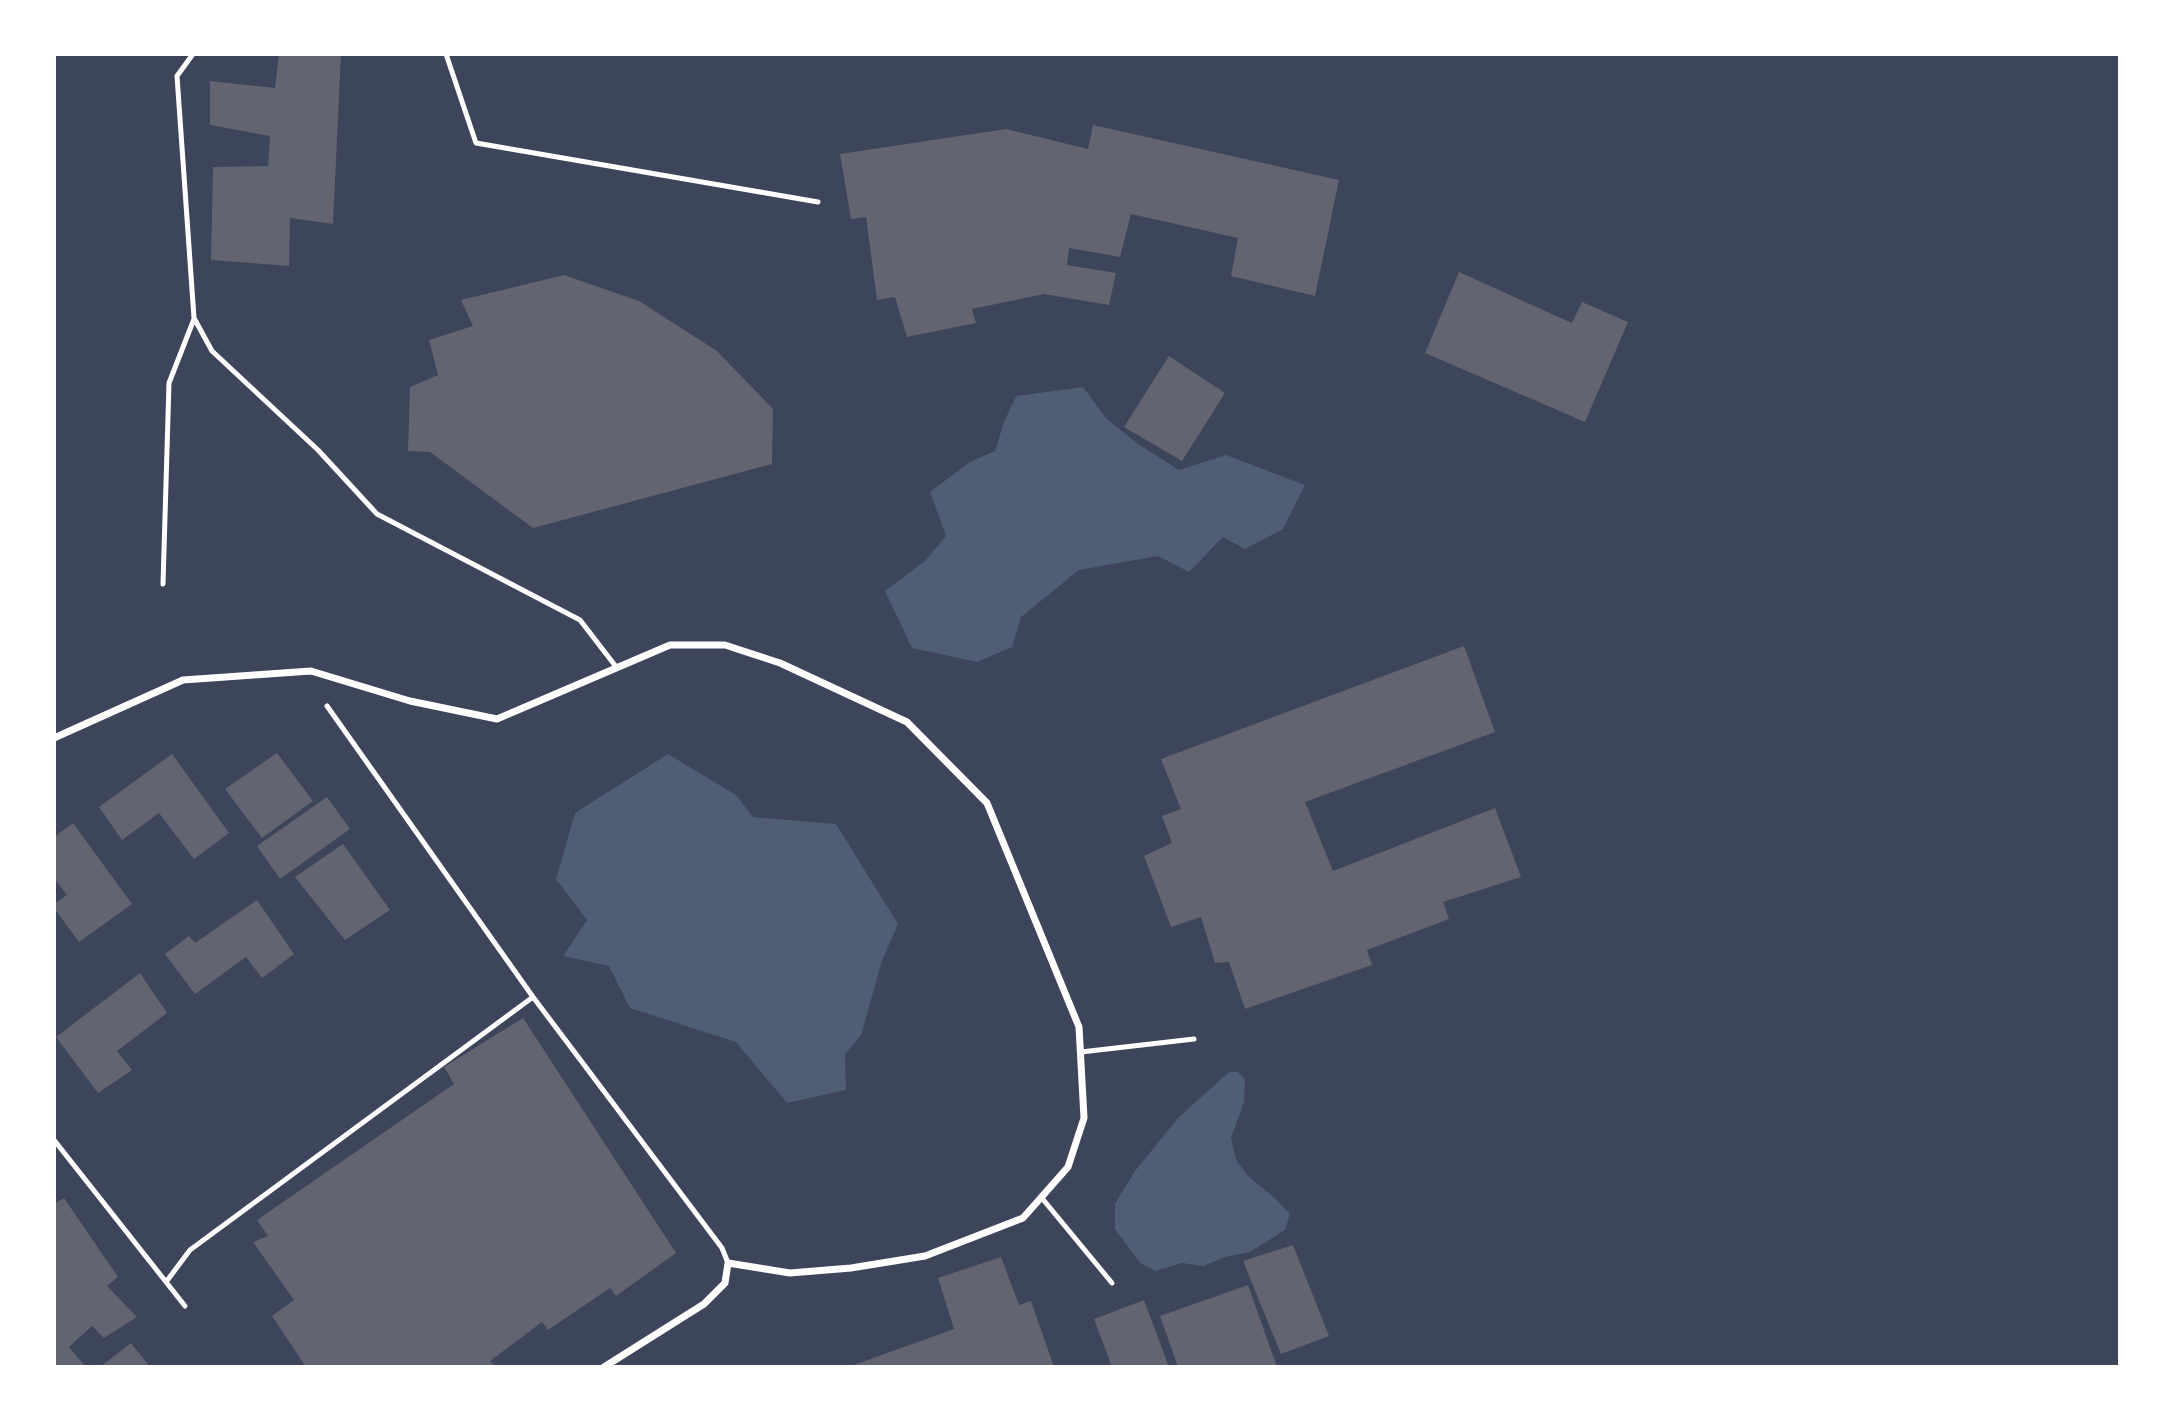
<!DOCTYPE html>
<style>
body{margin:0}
#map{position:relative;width:2174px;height:1421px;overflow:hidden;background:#2d3142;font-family:"Noto Sans",sans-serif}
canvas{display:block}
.frame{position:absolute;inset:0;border:56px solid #fff;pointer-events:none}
</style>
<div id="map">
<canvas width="2174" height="1421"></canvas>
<div class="frame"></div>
</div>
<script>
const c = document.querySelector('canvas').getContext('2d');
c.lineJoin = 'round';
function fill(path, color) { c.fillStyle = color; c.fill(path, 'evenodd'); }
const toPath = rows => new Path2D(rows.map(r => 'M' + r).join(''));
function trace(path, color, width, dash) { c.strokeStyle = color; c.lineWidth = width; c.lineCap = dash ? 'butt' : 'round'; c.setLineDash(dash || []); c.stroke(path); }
fill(toPath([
 [54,54,2120,54,2120,1367,54,1367]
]), '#3c4559');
fill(toPath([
 [1083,387,1106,418,1138,444,1179,470,1226,455,1305,485,1283,529,1245,549,1223,537,1189,572,1158,556,1079,570,1021,617,1012,647,977,662,912,648,885,591,925,561,946,536,930,492,970,462,995,451,1004,422,1016,396],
 [668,754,736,795,753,817,836,824,898,924,882,961,861,1035,845,1054,846,1090,787,1103,736,1042,630,1008,609,966,563,956,587,920,556,879,575,813],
 [1229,1072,1238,1072,1245,1079,1244,1102,1231,1138,1236,1160,1249,1177,1276,1199,1290,1214,1285,1230,1250,1252,1225,1257,1203,1266,1182,1263,1156,1271,1140,1263,1115,1229,1115,1204,1135,1171,1178,1118]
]), '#4f5d75');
fill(toPath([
 [279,54,341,54,333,224,290,218,289,266,211,260,213,167,268,166,270,136,210,125,210,81,275,88],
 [1093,125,1339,180,1315,296,1231,276,1238,238,1131,214,1120,257,1069,248,1067,265,1116,273,1109,305,1044,294,972,309,976,323,907,337,895,297,877,300,866,217,851,219,840,154,1006,129,1088,149],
 [1459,272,1572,323,1582,302,1628,322,1585,422,1425,353],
 [564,275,639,301,717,351,773,409,772,464,533,528,430,452,408,451,410,387,438,375,429,340,473,326,461,300],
 [1169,356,1225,393,1182,461,1124,427],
 [1464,646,1495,732,1305,802,1333,871,1495,808,1521,877,1443,902,1449,919,1367,950,1372,965,1245,1009,1229,962,1215,963,1201,917,1171,927,1144,856,1172,843,1162,816,1181,809,1161,759],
 [277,753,313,801,262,838,225,789],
 [172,754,229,833,194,859,159,813,122,840,99,807],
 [327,797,350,829,280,879,257,846],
 [73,823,132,904,79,942,54,908,54,904,67,895,54,878,54,837],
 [343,844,390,910,345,940,295,877],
 [257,900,294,954,262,978,246,957,195,994,165,954,189,936,195,943],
 [140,973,167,1013,117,1051,132,1070,98,1093,56,1037],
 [523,1018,676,1253,616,1296,610,1288,548,1330,542,1322,490,1361,495,1367,306,1367,272,1316,294,1300,253,1242,268,1236,257,1220,454,1084,444,1067],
 [64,1198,118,1277,107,1286,137,1317,104,1338,92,1326,69,1347,86,1367,54,1367,54,1204],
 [1293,1245,1329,1336,1281,1354,1243,1261],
 [1001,1257,1019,1305,1031,1301,1054,1367,848,1367,954,1329,938,1278],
 [1248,1285,1277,1367,1178,1367,1160,1316],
 [1144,1300,1169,1367,1112,1367,1094,1319],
 [131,1343,150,1367,100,1367]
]), '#626471');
trace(toPath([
 [193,54,177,76,194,318,212,351,318,450,377,514,580,620,617,668],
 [446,54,476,143,818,202],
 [163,584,169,383,194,319],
 [327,706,533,997,722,1248,728,1263],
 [1081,1052,1194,1039],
 [54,1140,185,1306],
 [1041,1197,1112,1283],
 [166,1282,190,1250,533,997]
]), '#fff', 5);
trace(toPath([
 [54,738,183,680,311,671,410,701,497,719,670,645,725,645,780,663,907,722,987,803,1079,1027,1084,1118,1068,1167,1023,1218,925,1256,851,1268,790,1273,728,1263,725,1283,704,1304,604,1367]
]), '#fff', 7);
</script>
